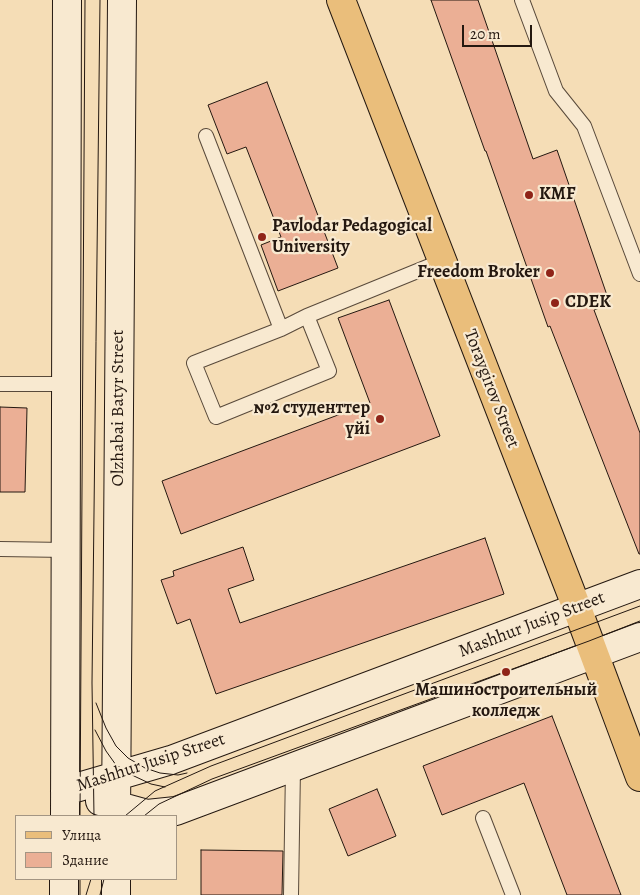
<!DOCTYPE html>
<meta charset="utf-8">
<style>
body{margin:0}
#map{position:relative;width:640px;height:895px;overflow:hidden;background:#f5ddb6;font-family:Alegreya,serif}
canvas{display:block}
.legend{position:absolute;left:15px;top:815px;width:162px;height:65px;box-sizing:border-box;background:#f8e9d0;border:1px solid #a39583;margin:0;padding:6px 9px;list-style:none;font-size:15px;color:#241810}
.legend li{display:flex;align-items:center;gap:10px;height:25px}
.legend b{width:25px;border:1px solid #a39583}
.scale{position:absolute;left:462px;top:25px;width:70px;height:22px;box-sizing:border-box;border:2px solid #241810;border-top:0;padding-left:6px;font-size:15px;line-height:18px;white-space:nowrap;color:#241810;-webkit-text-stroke:4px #f8e9d0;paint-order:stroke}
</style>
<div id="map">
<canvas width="640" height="895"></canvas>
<ul class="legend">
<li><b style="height:6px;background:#eabe7b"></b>Улица</li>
<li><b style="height:14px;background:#ebaf95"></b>Здание</li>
</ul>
<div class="scale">20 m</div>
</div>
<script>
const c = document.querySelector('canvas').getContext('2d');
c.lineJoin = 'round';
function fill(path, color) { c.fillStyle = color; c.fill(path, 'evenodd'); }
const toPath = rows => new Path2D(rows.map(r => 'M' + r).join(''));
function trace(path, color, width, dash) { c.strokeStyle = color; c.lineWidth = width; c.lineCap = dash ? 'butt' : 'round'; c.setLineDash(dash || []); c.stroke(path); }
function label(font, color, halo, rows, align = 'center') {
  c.font = font + ' Alegreya,serif'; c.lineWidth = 4.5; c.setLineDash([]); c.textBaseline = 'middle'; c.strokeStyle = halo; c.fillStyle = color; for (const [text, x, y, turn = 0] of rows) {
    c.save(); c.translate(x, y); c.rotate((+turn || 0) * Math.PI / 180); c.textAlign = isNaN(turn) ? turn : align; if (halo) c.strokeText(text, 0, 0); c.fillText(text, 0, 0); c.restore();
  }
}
const building = toPath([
 [431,0,478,0,533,159,557,150,610,304,594,310,640,433,640,554,639,554,550,326,548,327,486,151,485,151,431,0],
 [267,82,338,268,278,291,261,245,281,237,246,147,227,154,208,105,267,82],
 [389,300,440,436,181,534,162,481,370,403,338,318,389,300],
 [0,407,27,408,25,492,0,492,0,407],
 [485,538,504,594,216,694,190,619,177,624,161,580,174,576,173,571,243,547,254,580,228,589,240,623,485,538],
 [552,716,621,895,567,895,524,783,442,815,423,766,552,716],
 [377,789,396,836,348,856,329,809,377,789],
 [201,850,283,851,282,895,201,895,201,850]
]);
fill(building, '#ebaf95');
trace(building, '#241810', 1);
const lane = toPath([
 [522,0,556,91,584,126,640,274],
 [206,136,281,329],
 [307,316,329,371,216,417,194,363,281,329,307,316,442,261],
 [0,384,66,384],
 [0,549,66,550],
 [483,818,513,895],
 [291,895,293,768]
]);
const secondary = toPath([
 [65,791,171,760,640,584],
 [100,801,147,814,176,811,640,637],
 [65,816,67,0],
 [116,816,122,0],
 [116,879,116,895],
 [64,895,64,879]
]);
const primary = toPath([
 [341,0,577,608,640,777]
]);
trace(lane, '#58493a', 16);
trace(secondary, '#241810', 30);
trace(primary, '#241810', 30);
trace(lane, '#f8e9d0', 14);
trace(secondary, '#f8e9d0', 28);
trace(primary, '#eabe7b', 28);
trace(toPath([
 [96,703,106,728,116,746,128,758,145,768,160,773,178,775,187,773],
 [95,730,106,751,116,765,134,776,151,784,165,787],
 [80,816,85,0],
 [94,816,92,683,100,0],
 [125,816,155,791,211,766,640,606],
 [144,816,159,804,212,779,589,641,640,621],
 [80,879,80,895],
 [86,895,91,879],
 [100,895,104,879]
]), '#241810', 1);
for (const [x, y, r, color] of [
 [529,195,5,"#8f2418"],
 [262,237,5,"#8f2418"],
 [550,273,5,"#8f2418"],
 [555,303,5,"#8f2418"],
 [380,419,5,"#8f2418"],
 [506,672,5,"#8f2418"]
]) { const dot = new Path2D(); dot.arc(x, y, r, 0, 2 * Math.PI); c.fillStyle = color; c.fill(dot); trace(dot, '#f8e9d0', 2); }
label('bold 18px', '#241810', '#f8e9d0', [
 ["KMF",539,195],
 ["Pavlodar Pedagogical",272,227],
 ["University",272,248],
 ["Freedom Broker",540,273,"right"],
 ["CDEK",565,303],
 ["№2 студенттер",370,409,"right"],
 ["үйі",370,430,"right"],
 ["Машиностроительный",506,691,"center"],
 ["колледж",506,712,"center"]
], 'left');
label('18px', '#241810', '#f8e9d0', [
 ["Toraygirov Street",491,389,69],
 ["Olzhabai Batyr Street",119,408,-90],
 ["Mashhur Jusip Street",532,625,-21],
 ["Mashhur Jusip Street",151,763,-18]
]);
</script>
